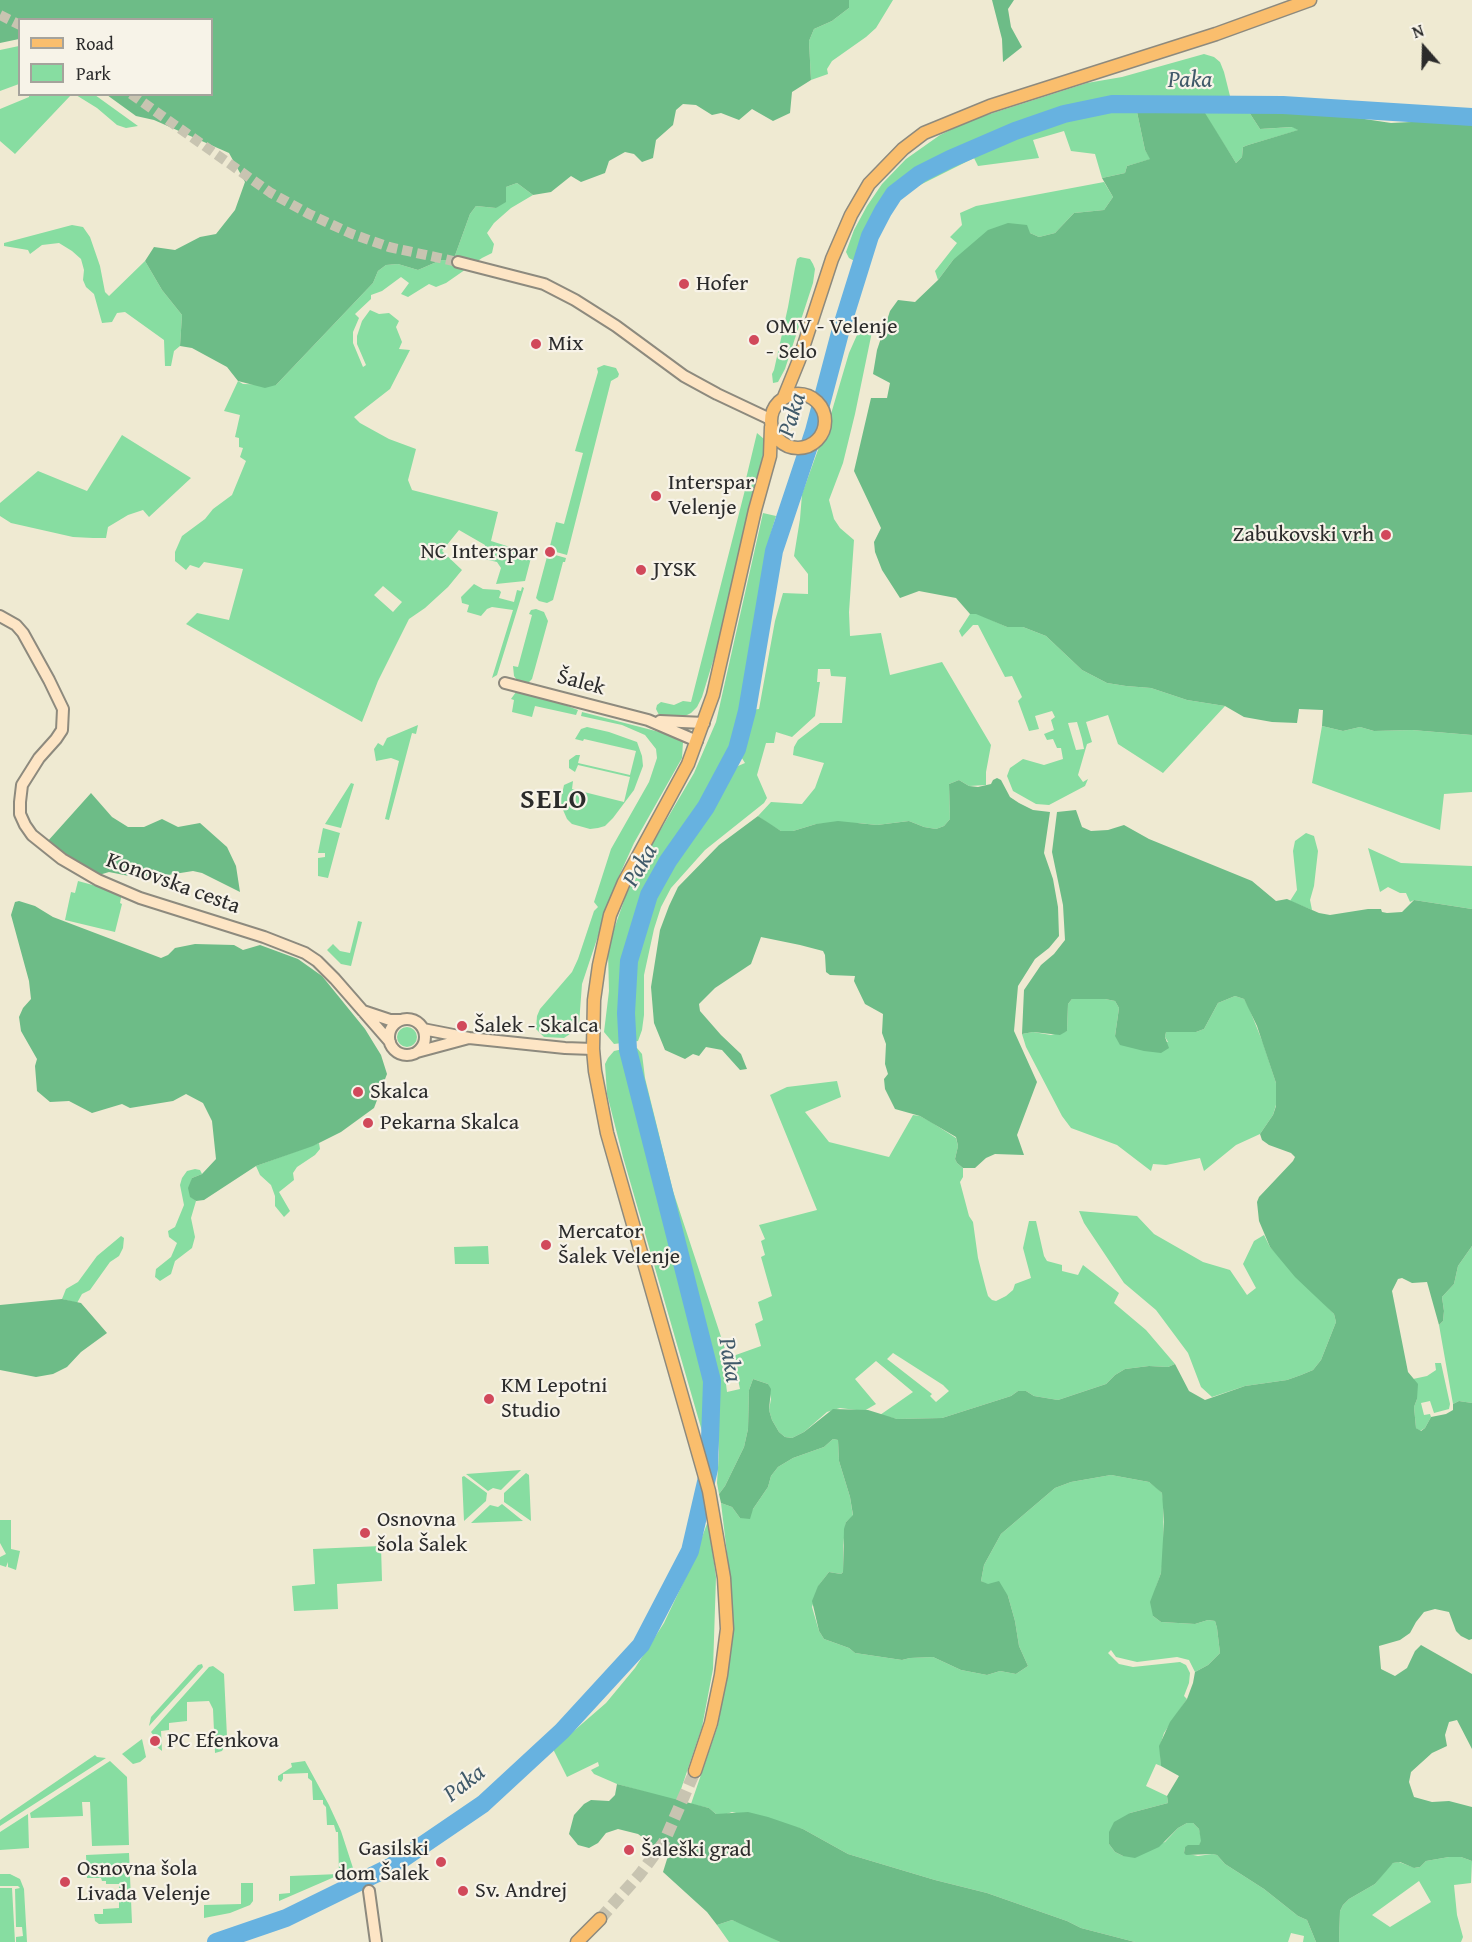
<!DOCTYPE html>
<meta charset="utf-8">
<style>
body{margin:0}
#map{position:relative;width:1472px;height:1942px;overflow:hidden;background:#efead2;font-family:"Gentium Book Plus",serif}
canvas{display:block}
.legend{position:absolute;left:18px;top:18px;width:195px;height:78px;box-sizing:border-box;background:#f7f3e8;border:2px solid #a5a39c;margin:0;padding:8px 10px;list-style:none;font-size:18px;color:#2b2b2b}
.legend li{display:flex;align-items:center;gap:12px;height:30px}
.legend b{width:30px;border:2px solid #a5a39c}
.north{position:absolute;left:1394px;top:18px;width:60px;height:60px;-webkit-text-stroke:4px #f7f3e8;paint-order:stroke;rotate:340deg;font-size:16px;font-weight:700;line-height:24px;text-align:center;color:#2b2b2b}
.north::after{content:'';display:block;margin:auto;width:21px;height:27px;background:#2b2b2b;clip-path:polygon(50% 0,100% 100%,50% 72%,0 100%)}
</style>
<div id="map">
<canvas width="1472" height="1942"></canvas>
<ul class="legend">
<li><b style="height:8px;background:#fabe6d"></b>Road</li>
<li><b style="height:16px;background:#87dda1"></b>Park</li>
</ul>
<div class="north">N</div>
</div>
<script>
const c = document.querySelector('canvas').getContext('2d');
c.lineJoin = 'round';
function fill(path, color) { c.fillStyle = color; c.fill(path, 'evenodd'); }
const toPath = rows => new Path2D(rows.map(r => 'M' + r).join(''));
function trace(path, color, width, dash) { c.strokeStyle = color; c.lineWidth = width; c.lineCap = dash ? 'butt' : 'round'; c.setLineDash(dash || []); c.stroke(path); }
function label(font, color, halo, rows, align = 'center') {
  c.font = font + ' "Gentium Book Plus",serif'; c.lineWidth = 4.5; c.setLineDash([]); c.textBaseline = 'middle'; c.strokeStyle = halo; c.fillStyle = color; for (const [text, x, y, turn = 0] of rows) {
    c.save(); c.translate(x, y); c.rotate((+turn || 0) * Math.PI / 180); c.textAlign = isNaN(turn) ? turn : align; if (halo) c.strokeText(text, 0, 0); c.fillText(text, 0, 0); c.restore();
  }
}
fill(toPath([
 [849,0,893,0,876,28,866,37,832,61,827,69,828,74,811,80,809,41,814,29,832,21,849,8],
 [19,46,19,84,0,91,0,50],
 [1204,54,1214,57,1220,62,1224,72,1230,96,1125,98,1093,102,1008,127,928,163,891,191,876,214,868,231,858,263,849,258,846,252,854,230,867,206,882,184,906,159,940,135,971,120,1087,83,1122,77],
 [29,95,71,95,15,154,0,141,0,109,29,97],
 [76,95,95,95,138,126,126,128,117,125,97,108],
 [1158,105,1202,109,1247,109,1260,129,1293,127,1299,130,1248,145,1243,147,1242,157,1236,163,1204,113,1137,112,1145,150,1151,159,1127,166,1125,173,1102,178,1095,154,1071,151,1064,131,1033,140,1039,158,978,166,974,158,916,187,912,184,964,157,1036,128,1111,109],
 [1104,182,1113,197,1104,210,1074,213,1055,233,1039,237,1030,233,953,260,938,280,935,271,957,243,950,237,962,225,960,213,976,206],
 [517,183,533,195,511,208,494,223,487,233,494,244,492,253,482,258,446,283,436,287,429,284,408,297,401,294,409,283,401,277,382,291,371,295,371,299,355,314,359,318,353,332,353,343,363,367,366,365,357,344,357,336,362,321,370,310,379,314,389,313,399,321,396,327,402,342,399,349,410,350,390,389,354,417,360,423,389,439,416,449,408,480,412,490,498,512,491,541,532,554,525,581,496,584,501,568,497,562,484,559,485,545,459,530,442,551,462,570,448,587,425,608,409,619,378,681,362,722,186,624,197,613,229,620,243,569,204,562,199,568,190,565,186,570,175,561,175,552,182,536,205,519,213,509,232,495,246,461,240,457,243,448,239,447,239,438,235,437,240,415,224,411,238,381,243,384,276,385,373,283,378,271,386,265,398,264,418,270,441,260,453,261,470,214,476,206,496,208,506,187],
 [383,586,402,602,393,612,374,595],
 [72,225,83,227,90,237,100,266,105,292,109,296,145,261,162,290,182,315,180,346,174,351,171,366,165,366,164,340,125,312,117,313,112,322,102,323,94,294,86,287,83,280,84,270,81,259,72,251,59,243,42,245,30,254,28,250,4,246,4,243],
 [800,257,810,259,813,264,815,269,813,283,785,369,778,382,773,383,772,374,774,370,788,307,795,268,797,259],
 [874,322,855,414,843,463,829,500,834,519,840,528,854,540,849,612,850,636,881,633,890,675,942,662,991,745,986,772,986,785,969,786,959,780,949,784,950,819,944,826,936,829,924,827,909,821,877,825,858,823,816,824,793,831,781,831,769,824,758,816,771,802,802,804,815,788,824,763,793,755,794,747,798,740,820,723,842,723,846,677,831,676,830,669,818,669,817,682,820,682,815,716,792,737,776,732,774,743,766,743,757,775,767,798,764,803,705,850,671,888,661,907,654,929,644,975,644,1015,642,1030,638,1041,632,1042,629,1012,634,959,651,899,669,866,674,867,709,809,714,807,730,777,738,766,745,763,738,752,751,710,759,709,775,621,783,593,808,594,808,574,794,556,800,519,802,494,831,414,849,353,861,326],
 [604,365,616,368,619,374,618,377,611,381,567,555,549,550,556,522,564,524,583,453,575,451,598,372,597,368],
 [757,433,764,439,765,446,721,635,702,697,697,707,691,713,683,717,673,718,659,715,656,709,657,705,661,702,674,705,683,701,691,702,747,482,745,483],
 [122,435,191,478,149,517,143,510,128,515,108,527,106,538,93,538,73,537,11,523,0,516,0,503,38,471,87,491],
 [763,513,776,516,766,550,749,678,733,744,709,792,660,868,644,898,624,968,620,1011,622,1043,614,1044,604,1032,609,991,608,952,613,932,626,895,644,858,694,773,716,722],
 [548,553,566,558,565,562,563,562,553,600,547,603,539,601,536,598],
 [474,584,483,589,499,590,501,592,499,598,514,602,517,590,521,591,522,587,524,588,497,675,492,678,513,610,492,607,487,609,481,616,467,612,469,605,462,603,461,597],
 [536,609,544,612,548,621,532,679,529,682,523,682,517,680,514,676,513,666,518,667,532,615,529,614,531,610],
 [976,613,1007,627,1023,627,1046,636,1082,670,1107,683,1126,686,1151,688,1187,700,1225,706,1163,773,1118,744,1108,715,1086,722,1092,742,1087,744,1078,775,1083,782,1088,779,1085,786,1049,805,1036,804,1013,791,1007,776,1010,768,1023,759,1044,765,1063,759,1061,748,1057,748,1053,739,1047,740,1044,734,1054,730,1051,720,1055,717,1052,711,1035,716,1039,729,1029,731,1018,701,1022,697,1012,676,1005,677,978,625,973,625,962,637,959,631,970,614],
 [1077,722,1082,739,1084,749,1076,750,1068,723],
 [516,692,557,702,578,710,576,715,535,706,532,717,512,712,514,700,511,699],
 [582,712,675,736,683,742,682,758,634,843,615,885,582,984,579,1024,576,1030,564,1038,544,1037,536,1029,537,1016,540,1009,572,972,578,959,594,911,598,907,594,902,611,849,649,782,657,758,656,749,645,735,622,725,581,716],
 [418,725,416,734,412,733,389,820,385,819,399,761,391,758,376,761,374,749,378,743,383,746,387,738],
 [1322,726,1343,731,1360,727,1374,731,1412,730,1472,735,1472,792,1444,794,1440,830,1312,783],
 [587,727,609,732,637,742,642,756,643,766,634,790,613,818,605,826,598,828,590,829,572,824,567,819,560,803,564,785,573,781,572,789,624,802,630,777,578,765,575,772,569,768,569,760,576,755,580,755,578,763,630,775,636,751,584,739,583,741,575,739,581,729],
 [351,783,354,784,341,828,325,824],
 [323,828,340,833,328,878,318,876,318,858,325,857,325,853,318,853],
 [1306,833,1314,836,1318,851,1314,886,1310,900,1312,910,1290,901,1297,890,1293,851,1295,841],
 [1368,848,1401,863,1472,866,1472,909,1414,900,1410,902,1406,893,1400,893,1388,887,1380,892],
 [78,881,122,893,120,903,122,904,115,932,65,920,71,892,75,893],
 [358,921,362,922,351,966,341,964,327,950,333,944,340,951,350,953],
 [1235,996,1244,999,1249,1008,1263,1043,1276,1083,1276,1105,1273,1115,1260,1134,1236,1145,1204,1171,1200,1158,1166,1165,1153,1164,1151,1171,1117,1145,1071,1128,1062,1116,1026,1047,1022,1034,1033,1032,1051,1035,1067,1031,1068,1004,1072,999,1105,999,1115,1001,1119,1008,1115,1036,1168,1042,1165,1037,1166,1032,1196,1032,1204,1029,1218,1003],
 '397 1037a10 10 0 1 1 20 0a10 10 0 1 1-20 0Z',
 [632,1048,637,1048,642,1054,645,1078,673,1191,728,1358,723,1360,727,1392,740,1389,733,1356,761,1346,755,1324,763,1320,758,1302,772,1296,761,1257,765,1255,761,1241,765,1239,759,1225,817,1210,770,1095,787,1087,837,1081,841,1097,805,1112,829,1142,889,1157,913,1115,920,1116,931,1122,956,1138,958,1146,955,1159,957,1163,963,1168,963,1177,960,1182,969,1216,973,1222,978,1258,986,1289,988,1296,992,1300,996,1301,1006,1296,1013,1290,1015,1284,1031,1278,1023,1248,1029,1221,1036,1221,1044,1256,1047,1261,1062,1265,1062,1271,1078,1275,1083,1265,1119,1293,1114,1303,1146,1330,1175,1364,1168,1367,1149,1366,1125,1369,1115,1375,1106,1384,1058,1400,1034,1396,1026,1391,1018,1391,1011,1396,942,1418,897,1419,880,1415,913,1392,876,1361,855,1379,876,1404,864,1411,840,1408,827,1412,804,1432,792,1438,785,1437,779,1432,772,1420,769,1410,771,1399,768,1384,753,1379,749,1390,748,1429,744,1447,725,1486,719,1494,717,1483,719,1452,716,1386,704,1329,638,1082],
 [893,1353,943,1385,949,1391,936,1402,930,1396,932,1394,887,1359],
 [623,1049,658,1194,665,1212,698,1332,708,1382,709,1419,706,1445,623,1157,607,1094,605,1064,608,1058,614,1051],
 [319,1143,320,1149,315,1155,297,1167,293,1173,294,1180,279,1192,290,1211,284,1217,275,1206,275,1196,271,1185,260,1175,256,1166],
 [195,1169,200,1170,202,1174,192,1178,190,1196,196,1201,191,1218,195,1237,192,1248,175,1261,171,1274,160,1281,155,1277,156,1269,171,1257,177,1243,169,1237,168,1231,175,1227,184,1205,180,1185,182,1178,187,1171],
 [1079,1211,1137,1216,1154,1234,1203,1262,1230,1270,1247,1295,1256,1288,1243,1264,1254,1241,1264,1235,1270,1247,1334,1314,1336,1322,1321,1360,1313,1370,1301,1375,1287,1380,1245,1386,1212,1397,1201,1387,1188,1353,1156,1310,1124,1283,1084,1223],
 [121,1236,124,1238,123,1248,119,1256,110,1262,90,1290,82,1294,77,1303,62,1299,66,1289,78,1282,97,1256],
 [488,1246,489,1264,455,1264,454,1247],
 [1472,1246,1472,1403,1459,1401,1453,1404,1439,1325,1443,1321,1444,1311,1442,1297,1454,1284,1458,1266],
 [1435,1363,1441,1363,1450,1404,1449,1409,1434,1413,1430,1401,1421,1403,1424,1415,1430,1414,1431,1417,1425,1428,1420,1431,1416,1428,1414,1407,1417,1399,1413,1379,1427,1376,1436,1370],
 [833,1439,838,1440,839,1461,850,1497,853,1516,846,1522,843,1546,843,1572,841,1574,829,1572,819,1585,812,1607,819,1631,824,1639,849,1648,855,1653,902,1660,910,1658,933,1657,961,1670,987,1675,1000,1671,1016,1674,1028,1666,1019,1646,1015,1621,1008,1596,981,1581,984,1565,1001,1534,1055,1488,1071,1482,1111,1475,1149,1482,1157,1488,1162,1493,1163,1499,1164,1554,1161,1573,1156,1587,1153,1616,1161,1622,1195,1624,1208,1620,1215,1621,1217,1628,1220,1653,1208,1665,1195,1672,1189,1660,1177,1657,1137,1662,1116,1657,1111,1650,1108,1653,1119,1664,1133,1667,1180,1662,1186,1665,1190,1673,1189,1683,1184,1696,1187,1699,1164,1733,1160,1746,1161,1766,1156,1764,1146,1786,1167,1796,1168,1803,1130,1813,1109,1844,1115,1852,1123,1856,1165,1842,1178,1828,1187,1823,1193,1823,1199,1829,1202,1841,1199,1845,1185,1847,1184,1853,1198,1856,1212,1854,1217,1855,1225,1864,1264,1889,1298,1916,1307,1920,1316,1942,1303,1942,1304,1936,1291,1933,1288,1942,1135,1942,1081,1928,1067,1921,987,1893,935,1880,848,1854,803,1829,732,1812,724,1815,716,1814,709,1808,691,1804,718,1725,729,1663,732,1595,721,1503,732,1507,740,1518,753,1509,768,1487,771,1476,778,1467,793,1458,824,1447],
 [521,1470,501,1490,493,1488,488,1491,466,1474],
 [526,1473,529,1475,531,1521,504,1502,504,1493],
 [464,1476,487,1493,486,1501,464,1521,462,1477],
 [502,1504,523,1521,471,1523,490,1505,498,1507],
 [0,1520,11,1520,11,1549,20,1551,16,1570,8,1567,8,1562,6,1567,0,1565,0,1557,6,1554,0,1543],
 [708,1521,716,1577,713,1669,702,1727,677,1801,617,1784,594,1774,591,1770,599,1766,598,1762,567,1777,553,1749,606,1703,635,1668,664,1623,692,1564],
 [381,1546,382,1581,337,1584,338,1609,294,1611,292,1586,315,1584,313,1549],
 [202,1664,203,1667,149,1726,151,1717,198,1665],
 [213,1666,224,1674,227,1737,225,1738,225,1746,222,1751,215,1753,213,1709,209,1701,187,1702,187,1721,169,1723,169,1730,161,1731,162,1751,157,1747,160,1744,157,1736,154,1736,151,1732,209,1667],
 [142,1739,146,1757,140,1762,133,1764,122,1754],
 [95,1755,97,1757,106,1758,0,1826,0,1820],
 [110,1761,127,1777,129,1845,92,1846,90,1802,82,1802,83,1816,31,1818,30,1813],
 [305,1761,329,1805,341,1831,353,1868,339,1875,279,1901,279,1894,290,1893,290,1876,339,1874,338,1832,336,1832,334,1825,327,1825,326,1807,323,1804,323,1800,313,1800,312,1781,308,1778,308,1773,283,1774,283,1779,281,1782,278,1780,278,1776,292,1767,291,1763],
 [28,1814,29,1848,0,1850,0,1832],
 [129,1853,132,1923,99,1924,95,1921,94,1914,103,1914,103,1909,119,1908,119,1884,106,1884,106,1881,102,1881,101,1878,87,1878,86,1855],
 [1449,1857,1461,1857,1472,1861,1471,1883,1454,1885,1457,1915,1463,1937,1461,1942,1339,1942,1340,1911,1343,1905,1349,1899,1375,1884,1389,1866,1393,1863,1399,1862,1415,1868,1420,1867,1426,1861],
 [1419,1881,1431,1902,1390,1927,1372,1915],
 [0,1874,10,1874,20,1879,24,1889,27,1942,16,1942,16,1937,23,1936,22,1927,16,1927,15,1889,20,1888,18,1886,0,1886],
 [241,1883,253,1883,253,1901,250,1905,230,1913,204,1918,204,1905,241,1904],
 [0,1888,12,1888,15,1942,0,1942],
 [732,1920,753,1928,780,1942,729,1942,717,1925]
]), '#87dda1');
fill(toPath([
 [0,0,849,0,849,8,832,21,814,29,809,41,811,80,792,92,790,113,773,121,752,109,739,120,721,113,712,115,696,105,683,104,676,110,673,125,656,140,653,158,642,162,634,154,625,152,609,161,605,173,581,182,571,176,551,192,533,195,517,183,506,187,506,202,496,208,476,206,470,214,453,261,441,260,418,270,398,264,386,265,378,271,373,283,276,385,265,388,238,381,227,367,192,348,180,346,182,315,162,290,145,261,154,247,175,250,200,237,216,234,235,210,245,182,229,153,154,120,136,116,107,95,212,94,212,20,20,20,19,39,0,43],
 [992,0,1014,0,1008,9,1011,27,1022,47,1003,62,1002,39],
 [1267,107,1305,110,1391,123,1472,119,1472,735,1412,730,1374,731,1360,727,1343,731,1322,726,1323,710,1299,709,1297,723,1272,722,1244,717,1225,706,1187,700,1151,688,1126,686,1107,683,1082,670,1046,636,1023,627,1007,627,976,614,970,614,956,598,919,591,900,598,882,570,875,552,874,542,881,528,854,471,871,398,887,398,890,383,873,374,877,350,890,311,898,300,915,302,938,280,953,260,988,230,1008,223,1027,225,1030,233,1039,237,1055,233,1074,213,1104,210,1113,197,1102,178,1125,173,1127,166,1150,159,1145,150,1137,112,1205,113,1236,163,1242,157,1243,147,1248,145,1298,130,1292,127,1260,129,1247,109],
 [997,778,1001,780,1010,797,1019,803,1033,810,1050,812,1044,853,1053,879,1058,907,1059,936,1049,948,1035,959,1018,986,1014,1031,1037,1082,1017,1135,1024,1155,995,1154,986,1158,975,1168,963,1168,957,1163,955,1159,958,1146,956,1137,920,1116,895,1109,885,1089,884,1079,888,1074,885,1064,886,1044,882,1033,883,1014,865,1004,854,981,855,976,830,975,826,972,825,955,823,951,800,945,761,937,751,964,715,988,699,1004,700,1011,721,1035,741,1054,747,1069,740,1070,722,1050,706,1047,699,1056,693,1054,685,1059,665,1050,654,1023,651,987,660,930,669,906,678,887,719,845,758,816,781,831,793,831,816,824,838,821,877,825,909,821,924,827,936,829,944,826,950,819,949,784,959,780,969,786,978,787,991,784,993,780],
 [91,793,112,817,128,827,144,827,162,819,178,827,200,823,227,847,236,866,240,892,202,873,193,871,149,878,134,877,109,872,99,875,60,852,47,842],
 [1076,810,1082,827,1091,831,1108,830,1124,825,1149,839,1252,881,1276,901,1287,899,1319,913,1330,915,1368,909,1381,909,1382,912,1387,913,1402,912,1414,900,1472,909,1472,1246,1458,1266,1454,1284,1442,1297,1444,1311,1443,1321,1439,1325,1427,1282,1412,1283,1402,1278,1398,1279,1392,1291,1408,1372,1418,1384,1417,1399,1414,1407,1416,1428,1421,1431,1425,1428,1431,1417,1446,1414,1453,1410,1453,1404,1459,1401,1472,1403,1472,1639,1469,1640,1461,1636,1456,1631,1449,1612,1435,1609,1424,1612,1416,1622,1410,1633,1400,1640,1379,1646,1381,1669,1395,1676,1407,1668,1415,1651,1421,1645,1472,1674,1472,1749,1457,1720,1449,1722,1445,1735,1447,1746,1432,1753,1411,1772,1409,1782,1414,1797,1432,1802,1449,1801,1472,1807,1472,1861,1461,1857,1449,1857,1426,1861,1420,1867,1414,1868,1400,1862,1393,1863,1375,1884,1349,1899,1343,1905,1340,1911,1339,1942,1316,1942,1307,1920,1298,1916,1264,1889,1225,1864,1217,1855,1212,1854,1186,1855,1184,1853,1185,1847,1188,1845,1199,1845,1201,1841,1199,1829,1193,1823,1187,1823,1178,1828,1159,1847,1135,1858,1123,1856,1115,1852,1109,1844,1109,1832,1114,1822,1130,1813,1168,1803,1167,1796,1179,1776,1161,1766,1159,1746,1170,1722,1187,1699,1193,1683,1195,1672,1208,1665,1220,1653,1217,1628,1215,1621,1208,1620,1195,1624,1161,1622,1153,1616,1150,1602,1161,1573,1164,1522,1162,1493,1149,1482,1111,1475,1071,1482,1055,1488,1001,1534,984,1565,981,1581,988,1584,999,1581,1008,1596,1015,1621,1019,1646,1028,1666,1016,1674,1000,1671,987,1675,961,1670,933,1657,910,1658,902,1660,855,1653,849,1648,824,1639,819,1631,812,1601,818,1586,829,1572,841,1574,843,1572,844,1529,846,1522,853,1515,850,1497,839,1461,838,1440,833,1439,824,1447,793,1458,778,1467,771,1476,768,1487,753,1509,750,1519,740,1518,732,1507,721,1503,719,1494,725,1486,744,1447,748,1429,749,1390,753,1379,768,1384,771,1389,769,1410,772,1420,779,1432,785,1437,792,1438,804,1432,833,1409,868,1410,897,1419,942,1418,1011,1396,1018,1391,1026,1391,1034,1396,1058,1400,1106,1384,1115,1375,1125,1369,1149,1366,1168,1367,1175,1364,1189,1391,1205,1400,1245,1386,1287,1380,1301,1375,1313,1370,1321,1360,1336,1322,1334,1314,1295,1277,1270,1247,1259,1221,1257,1202,1259,1197,1293,1161,1295,1157,1291,1153,1269,1145,1262,1140,1260,1134,1273,1115,1276,1106,1276,1083,1257,1026,1244,999,1235,996,1218,1003,1204,1029,1196,1032,1166,1032,1165,1037,1169,1048,1161,1053,1144,1051,1120,1045,1115,1036,1119,1008,1115,1001,1105,999,1072,999,1068,1004,1067,1031,1060,1035,1033,1032,1022,1034,1024,990,1041,965,1054,954,1065,940,1063,905,1052,852,1057,812],
 [19,901,35,906,53,917,161,958,168,955,175,948,195,944,234,945,243,950,260,945,298,959,322,976,365,1029,381,1055,387,1074,374,1108,341,1132,313,1146,256,1166,204,1200,196,1201,190,1197,188,1188,192,1178,202,1174,216,1159,212,1121,203,1103,186,1094,173,1101,130,1108,122,1104,92,1113,69,1101,50,1102,37,1091,35,1066,37,1059,21,1031,19,1017,23,1008,31,999,29,981,11,915,15,902],
 [62,1299,81,1303,107,1333,81,1352,67,1367,53,1374,36,1377,0,1370,0,1305],
 [617,1784,709,1808,716,1814,748,1812,768,1817,803,1829,848,1854,935,1880,987,1893,1067,1921,1081,1928,1135,1942,780,1942,732,1920,717,1925,707,1912,663,1872,668,1856,638,1834,618,1829,606,1833,598,1843,589,1848,578,1845,569,1834,574,1815,584,1804,591,1800,609,1801,615,1795]
]), '#6dbc87');
trace(toPath([
 [216,1942,286,1918,392,1866,483,1804,562,1731,641,1645,690,1551,709,1469,712,1381,628,1050,626,1013,629,961,649,895,668,861,706,807,737,749,747,711,774,551,814,431,841,329,870,236,883,211,894,194,920,174,950,159,1015,131,1064,114,1112,104,1283,105,1472,117]
]), '#67b2e0', 18);
trace(toPath([
 [0,15,20,25],
 [131,94,271,193,309,214,352,234,389,247,458,262]
]), '#c8c4b1', 10, [10, 5]);
trace(toPath([
 [600,1919,640,1874,664,1842,695,1771]
]), '#c8c4b1', 12, [12, 6]);
const secondary = toPath([
 [458,262,544,284,575,300,616,326,684,376,717,394,770,419],
 [0,616,16,625,23,633,49,680,63,709,62,730,56,739,39,758,22,785,20,802,20,814,25,825,32,835,62,859,98,880,140,898,264,937,305,953,317,961,335,979,390,1042],
 [505,683,648,720,697,741],
 [660,721,704,723],
 [363,1011,390,1020,400,1020],
 '389 1037a18 18 0 1 1 36 0a18 18 0 1 1-36 0Z',
 [423,1029,469,1038,565,1048,593,1049],
 [417,1052,469,1038],
 [369,1891,376,1942]
]);
const primary = toPath([
 '771 421a27 27 0 1 1 54 0a27 27 0 1 1-54 0Z',
 [784,397,799,360,832,259,851,215,869,184,903,149,924,133,990,106,1216,34,1310,0],
 [695,1771,711,1723,721,1675,727,1629,724,1578,709,1491,607,1133,595,1071,593,1049,594,1000,599,965,610,915,624,882,688,764,713,695,755,510,770,456,771,427],
 [577,1942,600,1919]
]);
trace(secondary, '#8d8a7e', 14);
trace(primary, '#8d8a7e', 15);
trace(secondary, '#fde5c5', 10);
trace(primary, '#fabe6d', 12);
for (const [x, y, r, color] of [
 [684,284,6,"#d1495b"],
 [754,340,6,"#d1495b"],
 [536,344,6,"#d1495b"],
 [656,496,6,"#d1495b"],
 [1386,535,6,"#d1495b"],
 [550,552,6,"#d1495b"],
 [641,570,6,"#d1495b"],
 [462,1026,6,"#d1495b"],
 [358,1092,6,"#d1495b"],
 [368,1123,6,"#d1495b"],
 [546,1245,6,"#d1495b"],
 [489,1399,6,"#d1495b"],
 [365,1533,6,"#d1495b"],
 [155,1741,6,"#d1495b"],
 [629,1850,6,"#d1495b"],
 [441,1862,6,"#d1495b"],
 [65,1882,6,"#d1495b"],
 [463,1891,6,"#d1495b"]
]) { const dot = new Path2D(); dot.arc(x, y, r, 0, 2 * Math.PI); c.fillStyle = color; c.fill(dot); trace(dot, '#f7f3e8', 2); }
label('22px', '#2b2b2b', '#f7f3e8', [
 ["Hofer",696,284],
 ["OMV - Velenje",766,327],
 ["- Selo",766,352],
 ["Mix",548,344],
 ["Interspar",668,483],
 ["Velenje",668,508],
 ["Zabukovski vrh",1374,535,"right"],
 ["NC Interspar",538,552,"right"],
 ["JYSK",653,570],
 ["Šalek - Skalca",474,1026],
 ["Skalca",370,1092],
 ["Pekarna Skalca",380,1123],
 ["Mercator",558,1232],
 ["Šalek Velenje",558,1257],
 ["KM Lepotni",501,1386],
 ["Studio",501,1411],
 ["Osnovna",377,1520],
 ["šola Šalek",377,1545],
 ["PC Efenkova",167,1741],
 ["Gasilski",429,1849,"right"],
 ["dom Šalek",429,1874,"right"],
 ["Šaleški grad",641,1850],
 ["Osnovna šola",77,1869],
 ["Livada Velenje",77,1894],
 ["Sv. Andrej",475,1891]
], 'left');
label('22px', '#2b2b2b', '#f7f3e8', [
 ["Šalek",581,683,15],
 ["Konovska cesta",173,884,20]
]);
label('italic 24px', '#405a6a', '#f7f3e8', [
 ["Paka",1190,81],
 ["Paka",793,415,-73],
 ["Paka",641,866,-60],
 ["Paka",729,1360,80],
 ["Paka",465,1784,-38]
]);
c.letterSpacing = '1.5px';
label('bold 28px', '#2b2b2b', '#f7f3e8', [
 ["SELO",554,801]
]);
c.letterSpacing = '0px';
</script>
